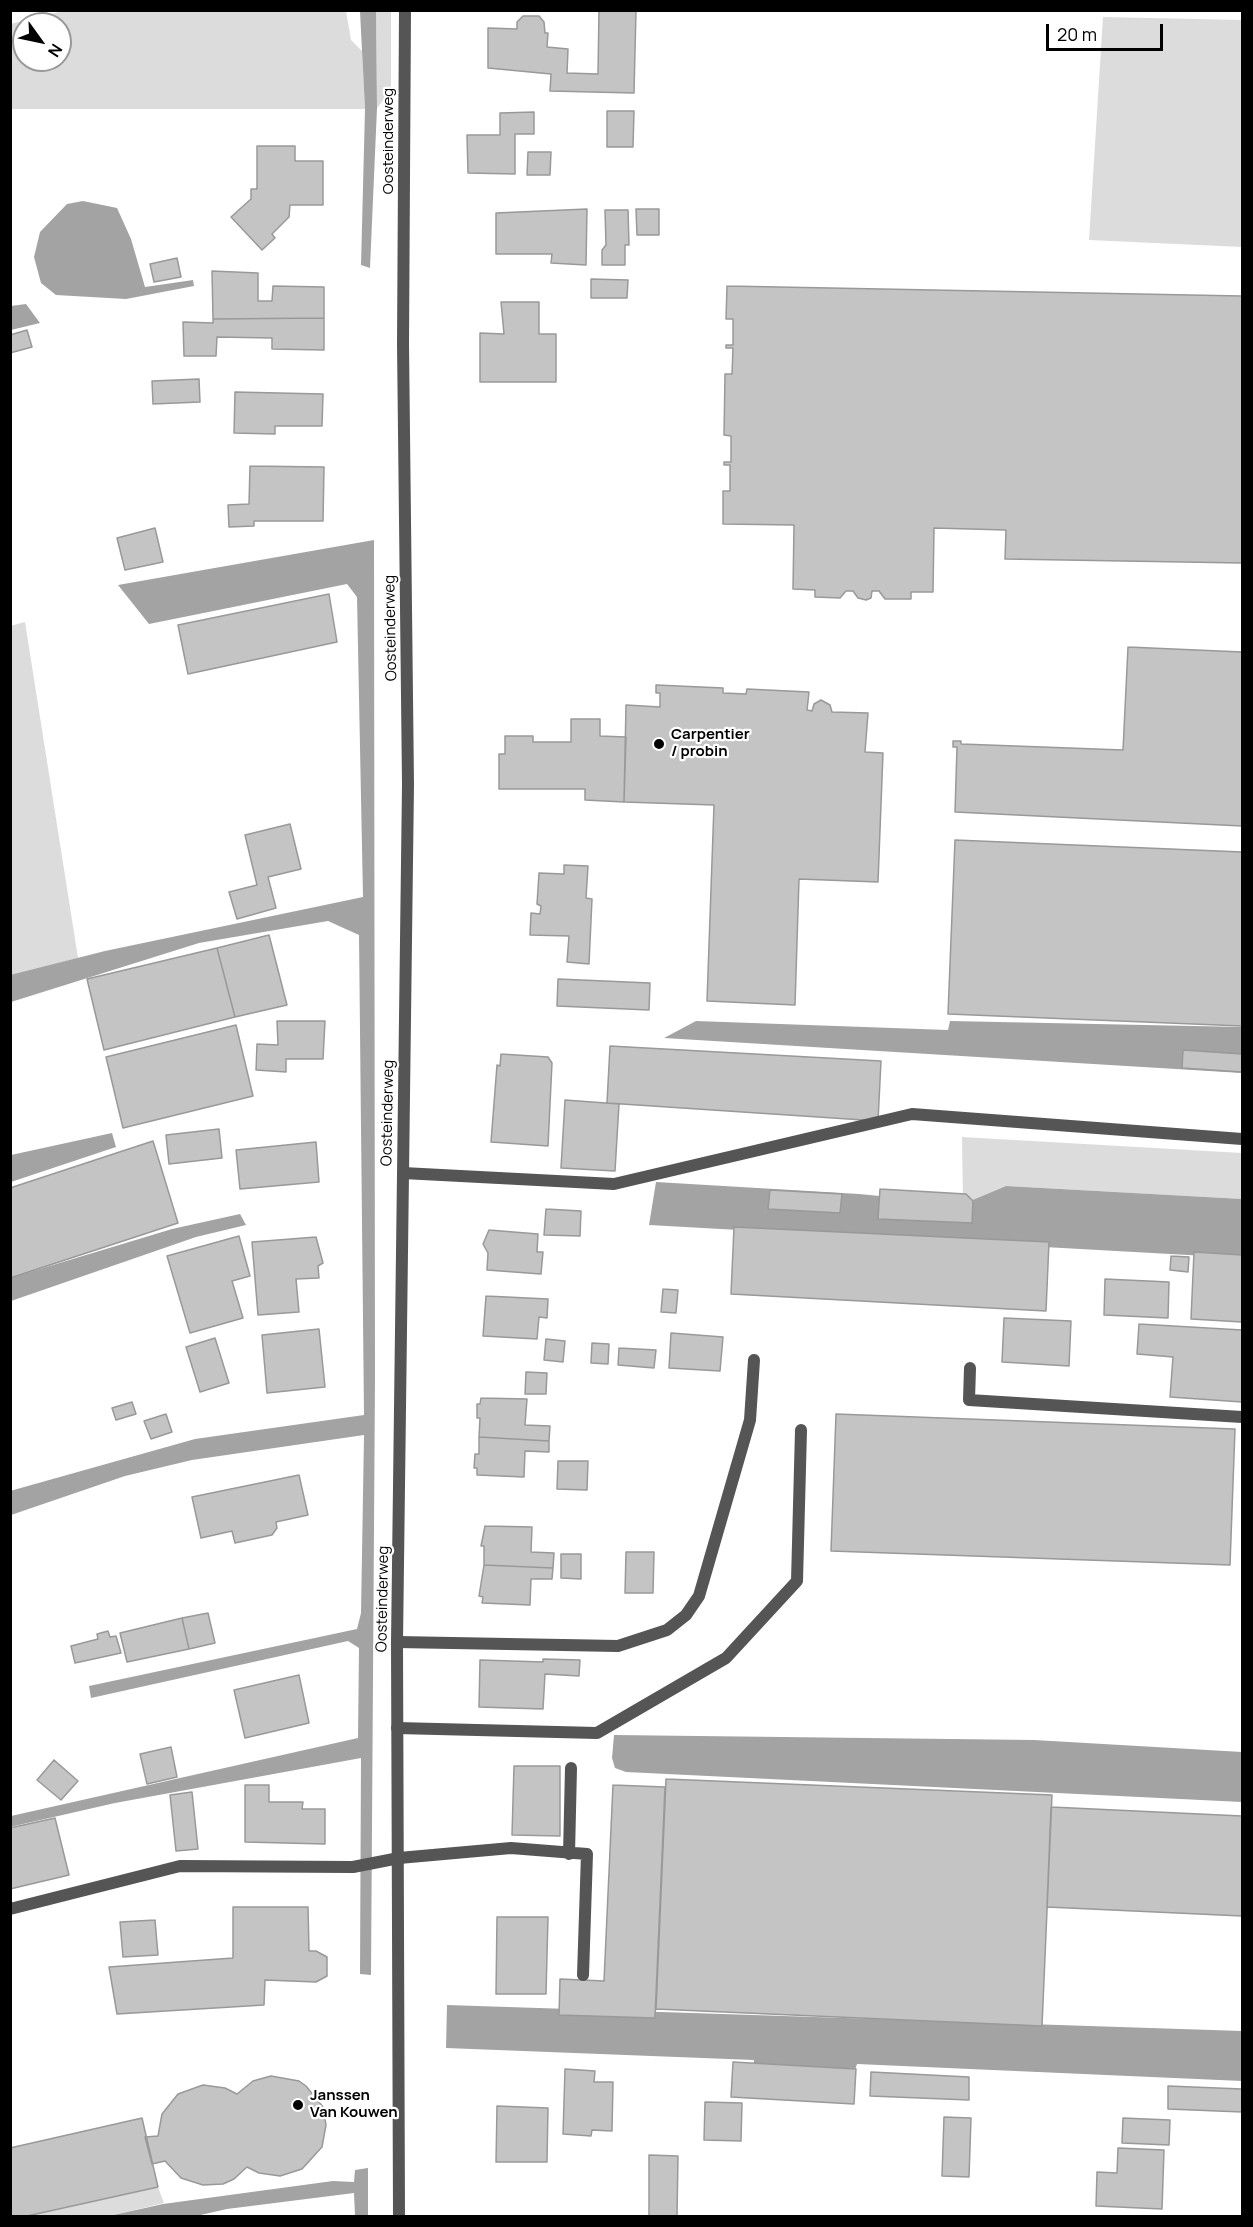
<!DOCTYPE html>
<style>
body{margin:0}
#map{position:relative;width:1253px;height:2227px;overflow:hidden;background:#fff;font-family:Manrope,sans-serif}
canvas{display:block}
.frame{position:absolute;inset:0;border:12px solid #000;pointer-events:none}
.north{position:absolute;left:12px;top:12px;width:60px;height:60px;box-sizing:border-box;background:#fff;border:2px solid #999;border-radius:50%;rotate:123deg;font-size:16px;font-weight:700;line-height:24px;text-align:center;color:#000}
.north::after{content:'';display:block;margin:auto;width:21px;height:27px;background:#000;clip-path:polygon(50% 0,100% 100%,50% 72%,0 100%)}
.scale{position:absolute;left:1046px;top:24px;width:117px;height:27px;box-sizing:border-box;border:3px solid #000;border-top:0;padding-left:8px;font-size:18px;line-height:21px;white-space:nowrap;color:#000;-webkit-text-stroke:4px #fff;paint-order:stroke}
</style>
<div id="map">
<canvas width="1253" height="2227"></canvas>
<div class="frame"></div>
<div class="north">N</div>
<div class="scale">20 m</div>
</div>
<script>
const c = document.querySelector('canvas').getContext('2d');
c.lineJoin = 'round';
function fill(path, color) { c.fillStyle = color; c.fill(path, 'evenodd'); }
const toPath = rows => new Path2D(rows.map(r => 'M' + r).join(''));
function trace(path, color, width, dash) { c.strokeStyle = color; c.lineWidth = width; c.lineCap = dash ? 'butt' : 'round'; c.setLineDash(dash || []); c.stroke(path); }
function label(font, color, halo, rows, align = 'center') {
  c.font = font + ' Manrope,sans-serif'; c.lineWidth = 4.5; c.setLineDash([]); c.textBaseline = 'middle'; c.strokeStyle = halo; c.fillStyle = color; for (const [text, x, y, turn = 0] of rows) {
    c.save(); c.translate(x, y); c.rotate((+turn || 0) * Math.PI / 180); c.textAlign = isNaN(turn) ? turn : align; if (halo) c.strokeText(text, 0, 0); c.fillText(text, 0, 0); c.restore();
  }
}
fill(toPath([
 [67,10,346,11,351,40,362,51,365,109,11,109,10,24],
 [24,24,60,24,60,60,24,60],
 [376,11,391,11,391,90,377,108],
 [1103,17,1242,20,1242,247,1089,240],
 [25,622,78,958,11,975,10,626],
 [962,1137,1242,1153,1242,1199,1006,1186,963,1204],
 [158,2187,164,2203,109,2216,27,2216]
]), '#dcdcdc');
fill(toPath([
 [360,11,376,11,377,108,370,268,361,265,365,109],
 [83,201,117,208,131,239,145,287,193,280,194,286,126,299,56,295,41,283,34,257,40,232,67,204],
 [26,304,40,323,11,330,11,306],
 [374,540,375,1378,371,1975,360,1974,361,1758,115,1803,10,1827,11,1816,358,1738,359,1648,348,1641,91,1698,89,1686,357,1629,361,1613,364,1435,192,1460,125,1476,11,1515,10,1491,195,1439,364,1415,359,935,328,921,199,943,11,1002,10,975,105,951,363,897,357,597,347,584,149,624,118,585],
 [696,1021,948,1030,950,1021,1242,1027,1242,1073,664,1038],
 [112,1133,116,1147,11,1182,11,1155],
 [656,1182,859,1194,963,1204,1006,1186,1242,1199,1242,1258,649,1225],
 [240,1214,246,1225,196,1237,11,1301,10,1278,172,1229],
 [614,1735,1034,1740,1242,1752,1242,1802,626,1772,615,1768,612,1758],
 [447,2005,1242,2031,1242,2081,857,2064,848,2092,752,2084,754,2060,446,2048],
 [368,2168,368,2216,355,2216,354,2193,227,2209,196,2216,109,2216,163,2204,333,2181,354,2182,355,2170]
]), '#a3a3a3');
const building = toPath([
 [599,10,636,10,634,93,550,91,551,74,488,68,488,28,517,29,517,22,523,16,539,16,544,22,545,33,548,33,547,47,568,49,567,73,598,74,599,10],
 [607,111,634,111,633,147,607,147,607,111],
 [534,112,534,134,515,134,515,174,468,173,467,135,500,135,500,113,534,112],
 [257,146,295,146,295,161,323,161,323,205,290,205,289,217,272,234,275,238,262,250,231,217,251,199,251,189,257,189,257,146],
 [528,152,551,152,550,175,527,175,528,152],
 [587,209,586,265,551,263,552,254,496,254,496,213,587,209],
 [636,209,659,209,659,235,637,235,636,209],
 [605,210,628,210,629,245,625,245,625,265,602,265,602,250,606,245,605,210],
 [177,258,181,277,154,282,150,264,177,258],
 [212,271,258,273,258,301,272,301,273,286,324,287,324,318,213,319,212,271],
 [591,279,628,280,627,298,591,298,591,279],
 [727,286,1242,296,1242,563,1005,559,1006,530,934,528,933,592,911,592,911,599,885,599,879,591,872,591,871,598,866,600,858,598,853,591,846,591,840,598,815,597,815,590,793,589,794,525,723,524,723,491,730,491,730,465,724,465,724,462,731,462,731,436,724,435,725,374,732,374,733,348,726,348,726,345,733,345,733,319,726,319,727,286],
 [501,302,539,302,539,334,556,334,556,382,480,382,480,333,504,334,501,302],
 [324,318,324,350,272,349,272,338,217,337,216,356,184,356,183,322,213,323,213,319,324,318],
 [27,330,32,347,10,353,10,335,27,330],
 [199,379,200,402,153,404,152,381,199,379],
 [235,392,323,394,322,426,275,426,275,434,234,433,235,392],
 [250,466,324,467,323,521,254,521,254,526,229,527,228,505,249,504,250,466],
 [155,528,163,562,125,570,117,538,155,528],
 [329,594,337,642,188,674,178,625,329,594],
 [1128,647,1242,652,1242,826,955,812,957,747,953,747,953,741,961,741,961,744,1123,750,1128,647],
 [656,685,723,688,723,693,746,694,747,689,809,692,807,710,812,711,814,704,821,700,830,705,832,712,868,713,865,752,883,753,878,882,799,879,795,1005,707,1001,714,805,624,802,626,705,660,707,660,693,656,693,656,685],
 [571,719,600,719,600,736,626,737,624,802,585,800,585,789,499,789,499,754,505,754,505,736,533,736,533,742,571,742,571,719],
 [290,824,301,869,268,877,276,908,237,919,229,892,257,885,245,835,290,824],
 [955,840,1242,852,1242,1026,948,1014,955,840],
 [564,865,588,866,586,898,592,899,589,964,567,962,569,936,530,935,531,913,540,914,541,906,537,904,539,873,564,874,564,865],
 [269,935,287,1005,235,1017,217,948,269,935],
 [217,948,235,1017,104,1050,87,979,217,948],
 [558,979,650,983,649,1010,557,1006,558,979],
 [277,1021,325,1021,323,1059,286,1059,286,1072,256,1070,257,1044,278,1045,277,1021],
 [236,1025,253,1096,123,1128,106,1057,236,1025],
 [610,1046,881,1061,878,1121,607,1103,610,1046],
 [1183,1050,1242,1054,1242,1072,1182,1068,1183,1050],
 [501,1054,548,1057,552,1063,548,1146,491,1142,497,1065,500,1066,501,1054],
 [565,1100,619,1104,615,1171,561,1168,565,1100],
 [219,1129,222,1158,169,1164,166,1135,219,1129],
 [153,1141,178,1223,10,1278,10,1188,153,1141],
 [316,1142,319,1182,240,1189,236,1150,316,1142],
 [880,1189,966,1194,973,1201,972,1223,878,1219,880,1189],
 [770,1190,842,1194,840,1213,768,1209,770,1190],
 [546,1209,581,1211,580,1236,544,1235,546,1209],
 [734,1227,1049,1242,1046,1311,731,1294,734,1227],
 [489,1230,538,1234,537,1252,543,1252,541,1274,487,1270,488,1253,483,1244,489,1230],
 [239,1236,250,1276,232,1281,243,1318,190,1333,167,1256,239,1236],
 [316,1237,323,1263,318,1266,319,1278,296,1279,299,1312,258,1315,252,1242,316,1237],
 [1194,1252,1242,1255,1242,1322,1191,1319,1194,1252],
 [1171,1256,1189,1257,1188,1272,1170,1270,1171,1256],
 [1105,1279,1169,1282,1168,1318,1104,1315,1105,1279],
 [663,1289,678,1290,676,1313,661,1312,663,1289],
 [486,1296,548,1299,547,1318,539,1317,537,1339,483,1336,486,1296],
 [1004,1318,1071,1321,1069,1366,1002,1362,1004,1318],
 [1139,1324,1242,1330,1242,1402,1170,1397,1173,1357,1137,1354,1139,1324],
 [319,1329,325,1387,267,1393,262,1335,319,1329],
 [671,1333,723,1337,720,1371,669,1368,671,1333],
 [215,1338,229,1383,200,1392,186,1347,215,1338],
 [546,1339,565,1341,563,1362,544,1360,546,1339],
 [592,1343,609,1344,608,1364,591,1363,592,1343],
 [619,1348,656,1350,654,1368,618,1365,619,1348],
 [526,1372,547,1373,546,1394,525,1394,526,1372],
 [481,1398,527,1399,525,1425,550,1426,549,1441,479,1437,480,1418,477,1418,477,1404,480,1404,481,1398],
 [132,1402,136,1414,116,1420,112,1408,132,1402],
 [166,1414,172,1432,151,1439,144,1421,166,1414],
 [836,1414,1235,1429,1230,1565,831,1551,836,1414],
 [479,1437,549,1441,549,1452,525,1451,524,1477,477,1475,477,1468,474,1468,475,1454,479,1454,479,1437],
 [558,1461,588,1461,587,1490,557,1489,558,1461],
 [299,1475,308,1515,276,1522,277,1528,272,1535,235,1543,232,1531,201,1538,192,1497,299,1475],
 [485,1526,532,1527,531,1552,554,1553,553,1568,484,1565,484,1546,481,1546,485,1526],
 [626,1552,654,1552,653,1593,625,1593,626,1552],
 [561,1554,581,1554,581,1579,561,1578,561,1554],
 [484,1565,553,1568,552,1579,531,1579,530,1605,482,1603,483,1597,479,1596,484,1565],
 [208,1613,215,1643,189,1649,182,1618,208,1613],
 [182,1618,189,1649,127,1662,120,1633,182,1618],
 [108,1631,110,1637,116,1636,121,1653,75,1663,71,1646,98,1639,97,1634,108,1631],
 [543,1659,580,1660,579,1676,545,1674,543,1709,479,1707,480,1660,543,1662,543,1659],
 [299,1675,309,1723,245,1738,234,1690,299,1675],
 [171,1747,177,1777,147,1784,140,1754,171,1747],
 [54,1760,78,1781,61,1800,37,1780,54,1760],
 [514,1766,560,1766,560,1836,512,1835,514,1766],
 [666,1779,1052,1795,1042,2026,656,2009,666,1779],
 [245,1785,269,1785,269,1802,303,1802,302,1809,325,1809,325,1844,245,1842,245,1785],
 [613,1785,665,1787,655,2018,559,2015,560,1979,604,1981,613,1785],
 [192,1792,198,1849,176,1851,170,1795,192,1792],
 [1051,1807,1242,1816,1242,1916,1047,1907,1051,1807],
 [55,1818,69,1875,10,1889,10,1828,55,1818],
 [233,1907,308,1907,309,1951,316,1951,327,1957,327,1976,316,1982,265,1980,264,2005,117,2014,109,1967,233,1958,233,1907],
 [497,1917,548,1917,546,1994,496,1994,497,1917],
 [155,1920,158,1955,123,1957,120,1922,155,1920],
 [733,2062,856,2069,854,2104,731,2097,733,2062],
 [565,2069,595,2071,594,2082,613,2082,612,2131,592,2130,591,2136,563,2134,565,2069],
 [871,2072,969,2077,969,2100,870,2096,871,2072],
 [271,2076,299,2081,306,2086,323,2107,326,2125,322,2147,302,2169,280,2176,259,2173,247,2167,234,2179,223,2184,203,2185,181,2178,165,2161,152,2164,145,2137,158,2136,162,2114,178,2094,203,2085,225,2088,237,2094,253,2081,271,2076],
 [1168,2086,1242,2089,1242,2112,1168,2109,1168,2086],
 [705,2102,742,2103,741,2141,704,2140,705,2102],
 [497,2106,548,2108,547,2162,496,2162,497,2106],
 [944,2117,971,2118,969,2177,942,2176,944,2117],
 [142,2118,158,2187,27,2216,10,2216,10,2148,142,2118],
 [1123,2118,1170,2120,1169,2145,1122,2143,1123,2118],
 [1118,2148,1164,2150,1162,2209,1096,2206,1097,2172,1117,2173,1118,2148],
 [649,2155,678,2156,677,2216,649,2216,649,2155]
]);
fill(building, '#c4c4c4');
trace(building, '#999', 1.5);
trace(toPath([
 [403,1173,614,1184,912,1114,1242,1139],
 [970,1368,969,1400,1242,1417],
 [397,1642,618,1646,667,1630,686,1615,699,1596,750,1420,754,1360],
 [397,1728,597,1733,726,1658,797,1581,801,1430],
 [569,1854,571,1768],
 [10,1909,180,1866,353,1867,399,1858,511,1848,587,1854,583,1975]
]), '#555', 12);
trace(toPath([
 [399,2216,397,1642,408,784,403,344,405,10]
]), '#555', 12);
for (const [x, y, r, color] of [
 [659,744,6,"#000"],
 [298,2105,6,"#000"]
]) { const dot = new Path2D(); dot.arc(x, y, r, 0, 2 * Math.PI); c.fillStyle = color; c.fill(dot); trace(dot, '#fff', 2); }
label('15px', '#000', '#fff', [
 ["Oosteinderweg",389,141,-90],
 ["Oosteinderweg",391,628,-91],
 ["Oosteinderweg",388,1113,-89],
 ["Oosteinderweg",383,1599,-89]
]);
label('bold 15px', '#000', '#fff', [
 ["Carpentier",671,735],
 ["/ probin",671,752],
 ["Janssen",310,2096],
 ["Van Kouwen",310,2113]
], 'left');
</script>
